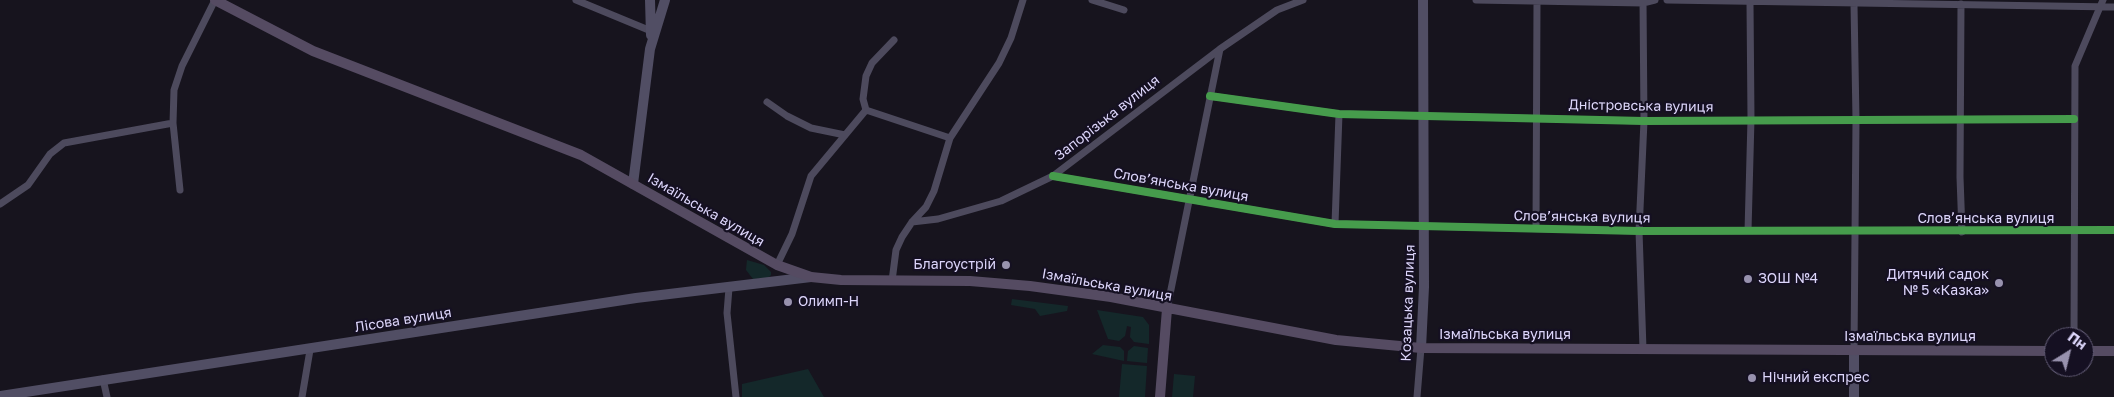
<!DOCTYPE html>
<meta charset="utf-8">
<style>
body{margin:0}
#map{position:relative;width:2114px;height:397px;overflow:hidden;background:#17141e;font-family:"Golos Text",sans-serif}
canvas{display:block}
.north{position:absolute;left:2044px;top:327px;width:50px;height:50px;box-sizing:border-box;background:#151022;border:1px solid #655f79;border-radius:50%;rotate:36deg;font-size:14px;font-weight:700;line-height:20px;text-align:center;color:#ddd6fb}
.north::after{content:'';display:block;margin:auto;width:18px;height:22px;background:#9892ae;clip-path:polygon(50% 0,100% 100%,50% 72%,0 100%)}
</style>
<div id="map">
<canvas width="2114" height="397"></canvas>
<div class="north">Пн</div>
</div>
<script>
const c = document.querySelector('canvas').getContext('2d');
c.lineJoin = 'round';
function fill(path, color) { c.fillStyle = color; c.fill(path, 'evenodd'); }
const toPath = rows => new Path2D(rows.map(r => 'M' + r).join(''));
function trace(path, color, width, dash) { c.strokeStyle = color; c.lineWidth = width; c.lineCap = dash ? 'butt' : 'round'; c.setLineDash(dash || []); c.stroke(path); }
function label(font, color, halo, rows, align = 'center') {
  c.font = font + ' "Golos Text",sans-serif'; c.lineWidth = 4.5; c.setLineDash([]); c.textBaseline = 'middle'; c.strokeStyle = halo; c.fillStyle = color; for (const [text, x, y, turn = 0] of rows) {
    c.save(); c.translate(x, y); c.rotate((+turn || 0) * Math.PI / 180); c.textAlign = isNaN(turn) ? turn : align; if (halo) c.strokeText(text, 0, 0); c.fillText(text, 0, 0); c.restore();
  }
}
fill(toPath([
 [747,260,764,265,771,272,771,275,768,278,753,279,746,270],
 [1012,299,1068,306,1067,311,1040,316,1035,309,1011,305],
 [1097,310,1143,317,1149,325,1149,344,1134,342,1130,337,1131,327,1127,326,1125,336,1119,341,1108,339],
 [1103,345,1120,347,1124,351,1124,361,1092,354],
 [1134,346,1148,348,1147,363,1127,361,1128,351],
 [1122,364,1147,366,1145,397,1119,397],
 [808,369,824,397,742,397,742,384],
 [1174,374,1195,376,1193,397,1172,397]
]), '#14282a');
trace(toPath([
 [576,0,651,31],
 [1092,0,1124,10],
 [1476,0,1643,3,1655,0],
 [1667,0,2114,7],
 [1852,2,1854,4,1856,120,1854,350],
 [1961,4,1960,177,1962,232],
 [1210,96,1339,114,1644,121,2074,119],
 [767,102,787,116,811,128,845,135],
 [866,110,863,99,866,76,872,63,894,40],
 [1053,176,1335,224,1639,231,2114,230],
 [180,190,173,123,174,90,182,66,215,0],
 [0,204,28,185,50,154,64,143,173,123],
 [912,222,938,219,1001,201,1053,176,1220,49,1277,10,1303,0],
 [1335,224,1339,114],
 [1536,228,1537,2],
 [1748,231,1751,119,1750,3],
 [777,265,792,234,811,176,866,110,950,138],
 [892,281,896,250,902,237,912,222,926,207,934,191,950,138,999,63,1011,38,1023,0],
 [729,288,727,313,736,397],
 [1167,309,1220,49],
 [2074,337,2075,66,2103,0],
 [1643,349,1639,231,1644,121,1643,0],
 [103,379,107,397],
 [302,397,310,350],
 [1417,397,1421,348]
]), '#4d4a5d', 7);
trace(toPath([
 [650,0,651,35],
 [633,184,650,49,665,0],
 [1421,348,1424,287,1423,0],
 [1854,350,1854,397],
 [0,396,636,298,811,277]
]), '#514e64', 10);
trace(toPath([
 [215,0,313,51,581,155,777,265,811,277,841,280,970,281,1030,286,1111,297,1336,340,1421,348,2054,351],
 [2084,351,2114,351],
 [1160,397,1167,309]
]), '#554b62', 10);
trace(toPath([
 [1210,96,1339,114,1644,121,2074,119],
 [1053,176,1335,224,1639,231,2114,230]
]), '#469c4c', 8);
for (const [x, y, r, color] of [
 [1006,265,5,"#9892ae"],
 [1748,279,5,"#9892ae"],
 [1999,283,5,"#9892ae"],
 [788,302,5,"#9892ae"],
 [1752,378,5,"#9892ae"]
]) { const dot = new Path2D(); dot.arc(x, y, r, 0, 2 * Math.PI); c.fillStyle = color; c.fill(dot); trace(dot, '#151022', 2); }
label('14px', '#ddd6fb', '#151022', [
 ["Дністровська вулиця",1641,106,1],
 ["Запорізька вулиця",1107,118,-38],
 ["Словʼянська вулиця",1181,185,10],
 ["Ізмаїльська вулиця",706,210,30],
 ["Словʼянська вулиця",1582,217,1],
 ["Словʼянська вулиця",1986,219],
 ["Ізмаїльська вулиця",1107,285,10],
 ["Козацька вулиця",1408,303,-88],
 ["Лісова вулиця",403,320,-9],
 ["Ізмаїльська вулиця",1505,335],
 ["Ізмаїльська вулиця",1910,337]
]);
label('14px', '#ddd6fb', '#151022', [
 ["Благоустрій",996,265,"right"],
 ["Дитячий садок",1989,275,"right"],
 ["№ 5 «Казка»",1989,291,"right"],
 ["ЗОШ №4",1758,279],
 ["Олимп-Н",798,302],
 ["Нічний експрес",1762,378]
], 'left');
</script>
